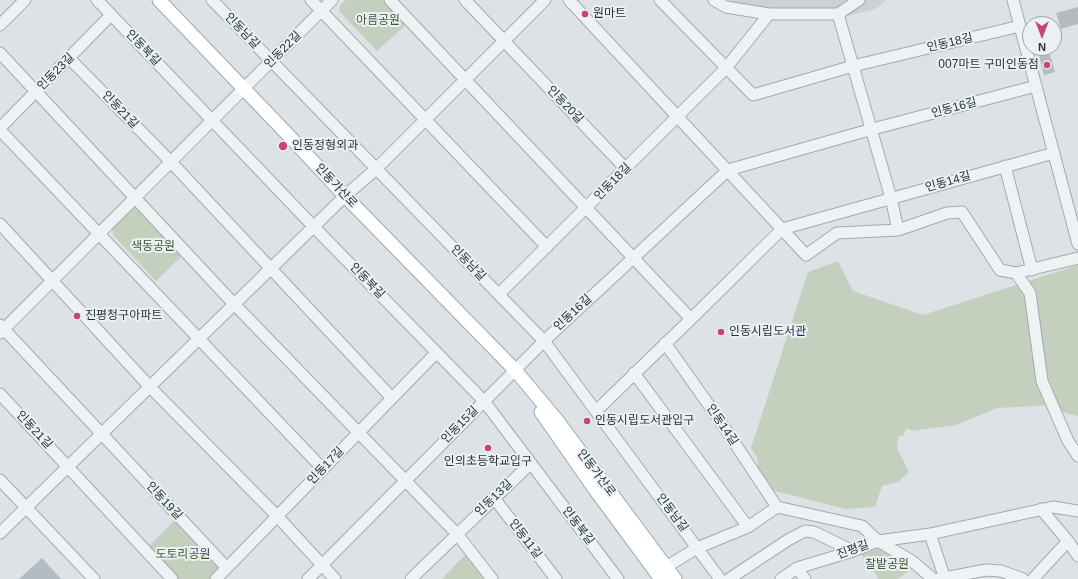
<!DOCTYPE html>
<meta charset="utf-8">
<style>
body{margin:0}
#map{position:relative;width:1078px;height:579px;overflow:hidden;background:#dce2e5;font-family:Arial,sans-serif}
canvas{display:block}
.north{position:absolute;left:1022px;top:16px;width:40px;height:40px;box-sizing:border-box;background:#ebf0f3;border:1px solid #9da4a9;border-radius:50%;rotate:180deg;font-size:11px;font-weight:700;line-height:16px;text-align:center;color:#27323b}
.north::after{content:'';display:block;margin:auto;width:14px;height:18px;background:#c54671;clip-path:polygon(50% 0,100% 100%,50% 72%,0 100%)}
</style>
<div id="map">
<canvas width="1078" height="579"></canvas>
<div class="north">N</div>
</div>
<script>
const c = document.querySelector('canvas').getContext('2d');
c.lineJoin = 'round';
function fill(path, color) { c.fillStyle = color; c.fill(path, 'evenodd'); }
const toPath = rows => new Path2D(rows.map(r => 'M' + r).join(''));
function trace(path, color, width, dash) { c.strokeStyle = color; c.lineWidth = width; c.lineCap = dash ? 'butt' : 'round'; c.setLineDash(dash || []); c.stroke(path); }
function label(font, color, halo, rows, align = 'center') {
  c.font = font + ' Arial,"Noto Sans KR",sans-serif'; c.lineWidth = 4; c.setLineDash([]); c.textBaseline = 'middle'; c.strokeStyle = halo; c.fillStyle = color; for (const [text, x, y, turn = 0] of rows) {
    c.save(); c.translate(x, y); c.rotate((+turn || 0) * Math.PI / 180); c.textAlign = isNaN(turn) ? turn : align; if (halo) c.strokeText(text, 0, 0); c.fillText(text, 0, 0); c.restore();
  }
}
fill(toPath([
 [728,0,887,0,875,9,848,16,753,10]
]), '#cad1d7');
fill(toPath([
 [346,0,388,0,408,23,377,51,339,11,340,5],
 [142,206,186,252,156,281,114,236,112,229,134,207],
 [838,261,853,291,923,315,1078,265,1078,416,1059,411,1053,405,997,408,956,425,912,431,907,428,903,436,898,437,897,448,909,472,898,482,882,486,875,507,845,509,768,489,758,469,757,457,751,448,808,272],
 [176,519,222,571,214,579,177,579,147,548],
 [870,546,886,547,905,560,909,571,897,579,879,579,861,554],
 [466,554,492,579,442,579]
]), '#c5cfbe');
fill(toPath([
 [1078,7,1078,24,1061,29,1056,13],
 [1037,48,1048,48,1055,72,1044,75],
 [42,558,61,579,19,579]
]), '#b4bcc2');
const minor = toPath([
 [97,0,314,227,484,401,618,579],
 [212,0,544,341,720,579],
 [311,0,547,247],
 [390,0,691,319],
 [465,0,626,169],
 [569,0,806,255,837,233,898,230,947,213,962,212,1000,270,1016,273,1078,258],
 [660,0,753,95,853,66,1020,26],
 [714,0,726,7,769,14],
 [1013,0,1078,244],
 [838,14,891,198,898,230],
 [0,25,25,0],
 [0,53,234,304,457,534,492,579],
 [69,58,171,162,392,398],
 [0,128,111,15],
 [0,130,323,469],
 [1005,166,1032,270],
 [0,224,150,387,277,516,335,579],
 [1016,273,1030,293,1042,381,1068,441,1078,456],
 [499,294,726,68,769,14,838,14,859,0],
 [0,325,227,568],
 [0,333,332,0],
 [665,343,718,418,777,507],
 [634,373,748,527],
 [0,394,172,579],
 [596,411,691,319,782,229,1054,153],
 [0,480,94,579],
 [494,498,556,579],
 [1041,509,1068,541,1078,556],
 [0,533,345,196,376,169,545,0],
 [930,534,945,579],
 [666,567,697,548,748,527,777,507,862,526,878,541,912,561,933,579],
 [797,568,805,579],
 [216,579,436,353],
 [308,579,544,341,728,170,869,130,1036,86],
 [411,579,531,463],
 [729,579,788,540,805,531,814,532,853,551],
 [781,579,797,568,853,551,878,541,930,534,1053,507,1078,511],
 [939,579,986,570,1001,571,1023,579],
 [1033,579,1068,541]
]);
const major = toPath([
 [159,0,292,139,345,196,515,370,556,419,675,579],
 [541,412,596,491,661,579]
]);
trace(minor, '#a2aaaf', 13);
trace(major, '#9ca8b0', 15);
trace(minor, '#eff2f4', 11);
trace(major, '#fff', 13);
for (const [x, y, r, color] of [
 [585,14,4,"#c54671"],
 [1047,65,4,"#c54671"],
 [283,146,5,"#c54671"],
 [77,316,4,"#c54671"],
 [721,332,4,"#c54671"],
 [587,421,4,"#c54671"],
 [488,448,4,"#c54671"]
]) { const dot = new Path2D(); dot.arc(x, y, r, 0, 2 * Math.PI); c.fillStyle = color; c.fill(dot); trace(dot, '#ebf0f3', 1.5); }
label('12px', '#27323b', '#ebf0f3', [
 ["원마트",593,14],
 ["007마트 구미인동점",1039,65,"right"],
 ["인동정형외과",292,146],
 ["진평청구아파트",85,316],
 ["인동시립도서관",729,332],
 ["인동시립도서관입구",595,421],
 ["인의초등학교입구",488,462,"center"]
], 'left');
label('12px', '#415635', '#ebf0f3', [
 ["아름공원",378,21],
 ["색동공원",153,247],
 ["도토리공원",183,555],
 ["찰밭공원",887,565]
]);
label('12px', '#27323b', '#ebf0f3', [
 ["인동남길",242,31,46],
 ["인동18길",950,43,-13],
 ["인동북길",143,48,46],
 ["인동22길",283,50,-45],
 ["인동23길",56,72,-45],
 ["인동20길",565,105,46],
 ["인동16길",954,108,-15],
 ["인동21길",120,110,46],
 ["인동18길",613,182,-45],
 ["인동14길",948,182,-16],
 ["인동가산로",336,186,47],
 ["인동남길",468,263,46],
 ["인동북길",367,281,46],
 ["인동16길",573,313,-43],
 ["인동15길",460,425,-45],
 ["인동14길",722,425,56],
 ["인동21길",34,430,47],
 ["인동17길",326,466,-46],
 ["인동가산로",596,473,53],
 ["인동13길",494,498,-44],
 ["인동19길",164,501,47],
 ["인동남길",672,513,53],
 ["인동북길",578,526,53],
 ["인동11길",525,539,53],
 ["진평길",853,550,-20]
]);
</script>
